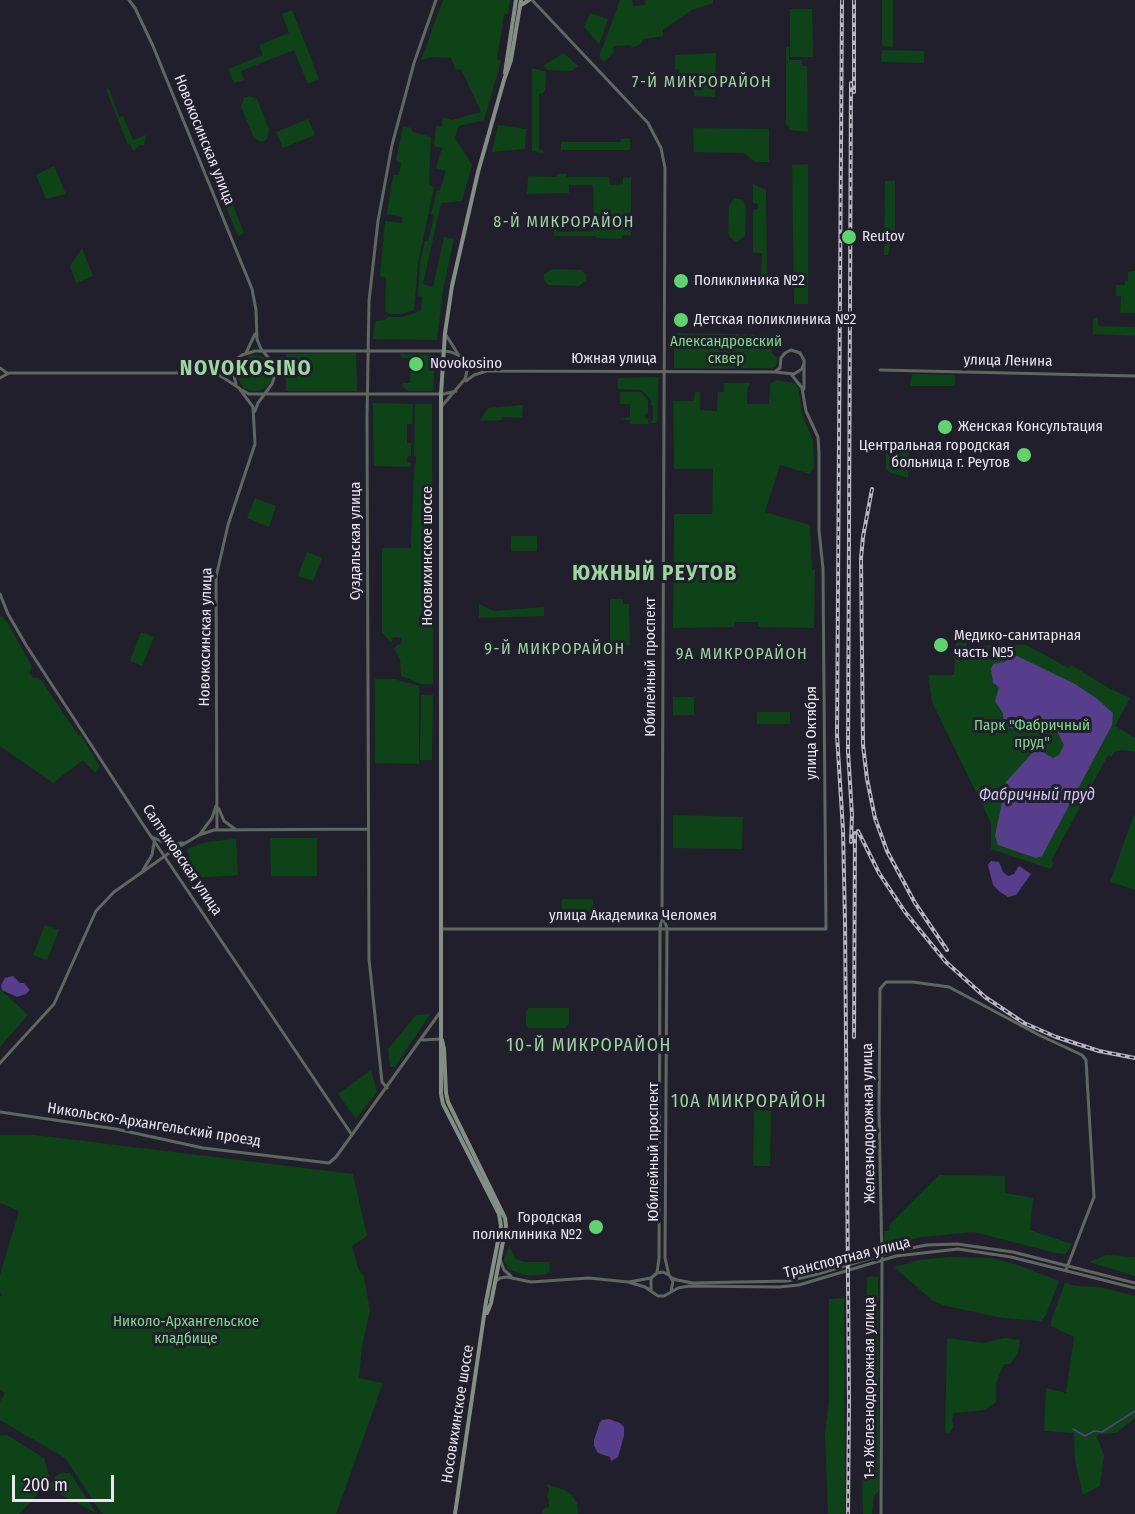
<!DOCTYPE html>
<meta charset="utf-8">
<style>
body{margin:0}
#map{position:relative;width:1135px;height:1514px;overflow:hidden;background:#221f2c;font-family:"Fira Sans Condensed",sans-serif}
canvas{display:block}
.scale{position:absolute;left:12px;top:1475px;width:102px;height:27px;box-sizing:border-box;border:3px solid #e7e5ee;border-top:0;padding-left:8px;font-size:18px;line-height:21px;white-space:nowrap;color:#e7e5ee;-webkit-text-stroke:4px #221f2c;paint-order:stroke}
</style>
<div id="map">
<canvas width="1135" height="1514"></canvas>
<div class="scale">200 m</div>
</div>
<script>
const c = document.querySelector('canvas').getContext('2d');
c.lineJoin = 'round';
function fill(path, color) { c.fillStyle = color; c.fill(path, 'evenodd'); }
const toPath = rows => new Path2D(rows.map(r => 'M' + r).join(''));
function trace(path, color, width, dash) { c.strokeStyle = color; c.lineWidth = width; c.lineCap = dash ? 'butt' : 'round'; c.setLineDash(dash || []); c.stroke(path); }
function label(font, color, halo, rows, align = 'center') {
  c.font = font + ' "Fira Sans Condensed",sans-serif'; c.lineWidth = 6; c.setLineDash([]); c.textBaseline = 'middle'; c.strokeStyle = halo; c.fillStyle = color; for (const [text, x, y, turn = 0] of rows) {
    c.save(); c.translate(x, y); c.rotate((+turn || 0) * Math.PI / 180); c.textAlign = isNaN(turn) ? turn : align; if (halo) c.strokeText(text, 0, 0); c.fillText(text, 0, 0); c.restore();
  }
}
fill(toPath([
 [443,0,510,0,508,14,504,14,497,59,501,61,484,120,459,126,455,138,472,165,462,201,441,203,423,284,433,287,444,237,454,239,443,289,437,340,373,339,375,321,384,320,389,317,402,317,421,311,422,297,418,296,420,264,425,241,428,241,434,216,431,214,437,191,440,190,446,171,436,168,442,148,434,146,436,126,442,126,443,117,452,120,481,112,461,69,456,70,451,58,432,57,421,60],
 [620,0,632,0,633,6,646,5,645,0,713,0,713,3,692,10,680,18,663,30,663,36,643,39,641,44,632,48,631,45,613,46,614,52,604,62,599,57],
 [882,0,893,0,893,47,882,46],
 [790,9,812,9,813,57,790,57],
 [292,10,319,79,308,84,294,50,241,71,244,80,234,83,228,69,263,55,259,45,289,33,282,14],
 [590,13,608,19,599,44,584,27],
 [786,47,789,47,789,60,802,60,802,66,807,66,808,132,789,130,789,126,786,125],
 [882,50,924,51,924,63,881,62],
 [564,53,578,66,571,71,548,70,543,66],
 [716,53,715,97,694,96,693,78,675,78,675,73,679,73,678,69,675,69,675,55],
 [532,68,546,72,545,90,543,93,539,94,539,149,542,150,543,153,532,151],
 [109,88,119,117,123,116,133,140,146,135,144,146,140,145,133,151,130,144,128,145,106,89],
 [249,96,257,99,269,130,267,139,262,142,254,138,241,107,244,98],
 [308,119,315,135,283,148,276,132],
 [498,125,526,129,525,149,492,152],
 [403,126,411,128,413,132,431,137,429,185,434,187,418,263,414,310,401,314,390,314,385,311,386,277,380,276,385,221,402,223,402,217,387,214,393,175,399,175,401,163,396,161],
 [693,128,769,129,769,162,755,162,744,153,694,152],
 [630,138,630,150,561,150,561,142,620,142,621,139],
 [808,164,808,304,794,304,792,165],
 [54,166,66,194,46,199,36,175],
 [219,170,244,233,238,236,212,173],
 [557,174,566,174,567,177,609,177,610,185,623,184,623,177,631,178,631,218,611,218,612,227,631,227,631,235,622,235,622,239,596,238,596,236,554,236,553,219,556,219,557,232,594,231,593,185,569,185,569,193,527,194,528,176,556,177],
 [885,181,895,181,895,241,890,244,888,255,884,255],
 [753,184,766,190,767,276,761,276,762,253,753,253,753,210,758,209,758,204,753,203],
 [734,198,743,200,746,206,745,236,737,242,731,239,728,233,729,206],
 [82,248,93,276,76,283,70,266],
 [552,269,582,270,586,274,586,280,579,286,548,285,544,280,544,274],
 [1135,271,1135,313,1120,313,1121,296,1116,296,1116,285,1125,285,1125,281,1128,281,1128,272],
 [1098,317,1098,326,1135,327,1135,336,1093,334,1093,319],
 [674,333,773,335,772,353,777,358,777,363,775,367,770,368,674,368],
 [356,353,357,391,286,391,286,354],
 [400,354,435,355,433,391,408,391,402,386,403,383,410,383,410,358,401,358],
 '237 373a18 18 0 1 1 36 0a18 18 0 1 1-36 0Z',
 [912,374,955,375,955,386,910,386],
 [658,377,657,423,652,423,650,421,653,421,653,405,651,405,651,400,642,390,618,389,618,378],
 [776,380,794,383,798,387,802,414,813,440,814,467,810,474,780,465,765,512,810,525,812,569,815,570,814,628,758,627,758,622,735,622,734,627,673,628,674,514,712,514,713,469,674,469,673,401,694,401,695,392,700,392,700,410,717,411,718,392,724,392,724,383,751,383,747,389,747,404,769,404,770,384],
 [620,392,641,392,648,401,648,413,644,415,645,418,648,419,648,424,630,424,629,420,620,419,630,417,630,404,620,404],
 [377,403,413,404,412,424,407,424,407,443,411,443,411,456,408,456,407,462,411,463,410,467,374,466,373,403],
 [415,404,432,404,433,684,421,684,401,676,400,659,394,649,397,645,401,644,402,638,393,637,391,643,382,632,382,548,411,548,414,468,416,462,416,456,414,456],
 [523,405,522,418,502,417,501,420,480,421,488,408],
 [886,448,909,448,908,478,891,473,886,469],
 [255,498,276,506,269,527,247,518],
 [511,536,537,536,537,551,511,551],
 [307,552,322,558,313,581,298,576],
 [610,599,623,599,623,604,629,604,630,645,610,646],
 [479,604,494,611,544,607,544,616,479,618],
 [0,614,9,625,31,665,31,670,29,673,33,678,38,678,41,680,79,736,80,734,100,767,96,772,95,773,83,760,53,783,0,746],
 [141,632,154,637,142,666,130,661],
 [956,641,967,643,967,646,984,649,984,646,996,644,1026,645,1069,668,1071,665,1105,686,1130,698,1115,726,1135,738,1135,752,1122,750,1115,752,1111,757,1108,755,1051,861,1054,862,1051,869,991,849,991,823,932,702,928,675,954,675],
 [375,679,394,679,419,686,419,764,375,763],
 [421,695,433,695,432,760,420,760],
 [673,697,694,697,694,715,673,715],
 [757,712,790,712,790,724,757,724],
 [1135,812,1135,890,1110,882],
 [673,815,743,817,742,849,673,848],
 [270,838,317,838,317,876,271,876],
 [236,839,238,875,194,878,187,849,206,842],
 [562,899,593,899,593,915,562,916],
 [45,925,59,930,47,960,33,955],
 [0,989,28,1015,0,1047],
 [529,1008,569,1008,569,1024,565,1028,529,1028,526,1026,526,1012],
 [430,1014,395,1067,390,1067,388,1049,416,1015],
 [371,1070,377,1092,356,1119,338,1094],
 [754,1110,771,1111,770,1166,753,1166],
 [0,1135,35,1135,353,1174,367,1236,352,1246,358,1268,364,1277,370,1311,362,1346,359,1378,383,1383,336,1514,104,1514,100,1511,65,1458,0,1420,0,1402,5,1393,0,1390,0,1297,2,1295,0,1292,0,1275,19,1211,0,1203],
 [939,1175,1005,1176,1005,1193,1033,1198,1030,1230,1072,1244,1066,1254,1056,1253,974,1232,921,1237,884,1248,884,1231,889,1231,890,1224],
 [509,1245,516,1259,525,1262,549,1262,550,1271,546,1274,530,1276,509,1270,504,1260],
 [1106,1255,1135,1257,1135,1276,1089,1262],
 [950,1257,992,1258,1018,1265,1059,1281,1046,1315,1041,1321,1003,1318,946,1306,933,1301,894,1267,919,1260],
 [871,1276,878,1277,879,1490,874,1496,872,1514,863,1514,862,1478,872,1468,873,1462,863,1417,867,1278],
 [1065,1283,1077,1286,1099,1287,1135,1296,1135,1418,1116,1433,1096,1435,1104,1455,1100,1486,1083,1495,1075,1461,1074,1433,1044,1431,1046,1388,1066,1393,1074,1337,1051,1326,1051,1321],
 [844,1298,845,1514,828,1514,825,1435,829,1401,829,1299],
 [947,1338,983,1343,1005,1338,1020,1340,1018,1353,1010,1364,1004,1364,996,1383,996,1402,985,1410,953,1413,952,1421,954,1426,950,1433,945,1432],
 [7,1435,44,1458,49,1476,36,1496,19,1514,0,1514,0,1436],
 [61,1473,70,1473,96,1513,48,1488,56,1476],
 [546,1484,564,1490,572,1495,577,1503,578,1514,542,1514,543,1509,549,1507,549,1500,547,1498,549,1489]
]), '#0d4316');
fill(toPath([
 [1015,655,1075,684,1096,698,1113,713,1112,725,1042,856,1036,858,998,845,995,836,1006,782,1035,750,1039,750,1053,758,1059,755,1064,745,1057,731,1043,723,1027,726,1018,732,1004,724,1003,713,995,701,999,687,993,683,991,669,993,664,1004,662],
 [991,861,999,862,1003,872,1008,876,1014,874,1019,866,1031,874,1016,895,1008,897,1000,892,993,885,988,865],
 [13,976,20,983,24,983,30,990,26,994,17,997,2,990,1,985,5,978],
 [609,1419,620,1423,624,1427,624,1436,618,1457,611,1461,610,1457,598,1453,594,1446,594,1440,600,1422,602,1420]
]), '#573e8c');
trace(toPath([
 [1073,1429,1085,1436,1094,1431,1102,1432,1135,1411]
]), '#573e8c', 1.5);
trace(toPath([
 [129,0,135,8,153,46,252,289,256,310,257,339,261,349,272,362,276,372,272,384,258,403,255,411],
 [532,0,648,123,661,148,665,168,662,915,667,928,665,1258,669,1275],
 [446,335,458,354],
 [255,351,444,351,451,352,460,356],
 [246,353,255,334],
 [462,358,474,367,489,371,775,372,794,374,802,369,804,363],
 [0,368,7,373],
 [880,370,1135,376],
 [776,371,780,368,781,358,785,353,791,350,800,353,804,360,804,389],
 [218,373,242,355,255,351],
 [0,378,9,373,216,373,239,388,253,407,255,444,228,525,216,577,217,829],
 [466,381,474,375,487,371],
 [236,384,233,372,238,359],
 [242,390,249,394,444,394,456,391],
 [441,407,465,379,467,371,462,359],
 [0,594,8,614,26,645,142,823,352,1135],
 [219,809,224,821,235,829],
 [200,834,212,818,216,806],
 [152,837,167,844,183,843],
 [143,870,152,855,154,843],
 [441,929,826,929,823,569,819,530,819,452,818,437,806,411,802,388,791,374],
 [423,1040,440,1039],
 [0,1063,54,1004,96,911,114,892,172,851,199,835,214,830,368,829],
 [387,1088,382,1082,369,959,367,418,369,301,378,221,392,145,414,63,436,0],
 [0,1112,116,1129,203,1148,329,1163,336,1157,441,1011],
 [500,1259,504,1270,511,1276],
 [657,1273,659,1258,660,928,662,917],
 [672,1278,677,1280,693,1283,788,1281,818,1274,895,1251,927,1245,957,1244,1013,1252,1135,1283],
 [495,1282,500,1278,507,1277,531,1282,589,1278,628,1282,645,1287,658,1296,664,1296,678,1288,689,1286,779,1287,799,1285,896,1256,958,1249,1011,1257,1135,1288],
 [629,1282,651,1278],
 [651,1290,651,1278,657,1273,663,1272,669,1275,673,1281,671,1292],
 [881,1514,882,1263,879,1112,880,989,886,982,913,982,949,987,1039,1035,1082,1055,1086,1060,1094,1197,1066,1270]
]), '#606661', 3);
trace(toPath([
 [521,5,529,0],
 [505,73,516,0],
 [442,1040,444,1049,446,1093,448,1102,505,1218,506,1226,491,1303,487,1313],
 [455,1514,486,1302,501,1226,499,1214,443,1104,441,1094,441,394,445,333,452,286,478,172,504,80,511,60,521,0]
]), '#848e85', 4);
const rail = toPath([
 [842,0,837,735,843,830,845,921,849,1402,848,1514],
 [854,0,854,92],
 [851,83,848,751,852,815,851,842],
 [872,489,863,537,861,558,863,745,867,779,875,818,887,851,915,903,947,950],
 [858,831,879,873,905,912,946,962,985,997,1024,1023,1056,1037,1099,1051,1135,1058],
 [854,1037,855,833]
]);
trace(rail, '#b8b6c0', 4);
trace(rail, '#221f2c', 1.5, [4.5]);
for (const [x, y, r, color] of [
 [849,237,8,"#5ed56c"],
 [681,281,8,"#5ed56c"],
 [681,320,8,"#5ed56c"],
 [416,364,8,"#5ed56c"],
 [945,427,8,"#5ed56c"],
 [1024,455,8,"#5ed56c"],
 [941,645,8,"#5ed56c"],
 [596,1227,8,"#5ed56c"]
]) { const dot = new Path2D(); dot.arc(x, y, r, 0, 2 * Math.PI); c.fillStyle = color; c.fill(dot); trace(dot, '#221f2c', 2); }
label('15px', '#e7e5ee', '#221f2c', [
 ["Новокосинская улица",204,140,68],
 ["Южная улица",614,359],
 ["улица Ленина",1008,361,1],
 ["Суздальская улица",356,541,-90],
 ["Носовихинское шоссе",428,556,-90],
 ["Новокосинская улица",206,637,-89],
 ["Юбилейный проспект",651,667,-90],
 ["улица Октября",812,733,-90],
 ["Салтыковская улица",182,860,56],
 ["улица Академика Челомея",633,916],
 ["Железнодорожная улица",869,1123,-91],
 ["Никольско-Архангельский проезд",154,1125,9],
 ["Юбилейный проспект",654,1152,-90],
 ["Транспортная улица",847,1258,-14],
 ["1-я Железнодорожная улица",870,1388,-90],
 ["Носовихинское шоссе",458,1414,-81]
]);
label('15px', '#e7e5ee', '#221f2c', [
 ["Reutov",862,237],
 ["Поликлиника №2",694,281],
 ["Детская поликлиника №2",694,320],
 ["Novokosino",430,364],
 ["Женская Консультация",958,427],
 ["Центральная городская",1010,446,"right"],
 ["больница г. Реутов",1010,463,"right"],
 ["Медико-санитарная",954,636],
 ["часть №5",954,653],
 ["Городская",582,1218,"right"],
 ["поликлиника №2",582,1235,"right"]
], 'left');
label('15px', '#7adc83', '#221f2c', [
 ["Александровский",726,342],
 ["сквер",726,359],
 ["Парк \"Фабричный",1032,726],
 ["пруд\"",1032,743],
 ["Николо-Архангельское",186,1322],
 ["кладбище",186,1339]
]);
c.letterSpacing = '1.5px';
label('16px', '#9bd79e', '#221f2c', [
 ["7-Й МИКРОРАЙОН",702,83],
 ["8-Й МИКРОРАЙОН",564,223],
 ["9-Й МИКРОРАЙОН",555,650],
 ["9А МИКРОРАЙОН",742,655]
]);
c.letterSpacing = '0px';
label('italic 16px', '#cfc5f1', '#221f2c', [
 ["Фабричный пруд",1037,796]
]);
c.letterSpacing = '1.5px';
label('18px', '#9bd79e', '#221f2c', [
 ["10-Й МИКРОРАЙОН",589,1046],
 ["10А МИКРОРАЙОН",749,1102]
]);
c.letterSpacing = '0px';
c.letterSpacing = '1.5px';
label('bold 21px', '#9bd79e', '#221f2c', [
 ["NOVOKOSINO",246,369],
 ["ЮЖНЫЙ РЕУТОВ",655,574]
]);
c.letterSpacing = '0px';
</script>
